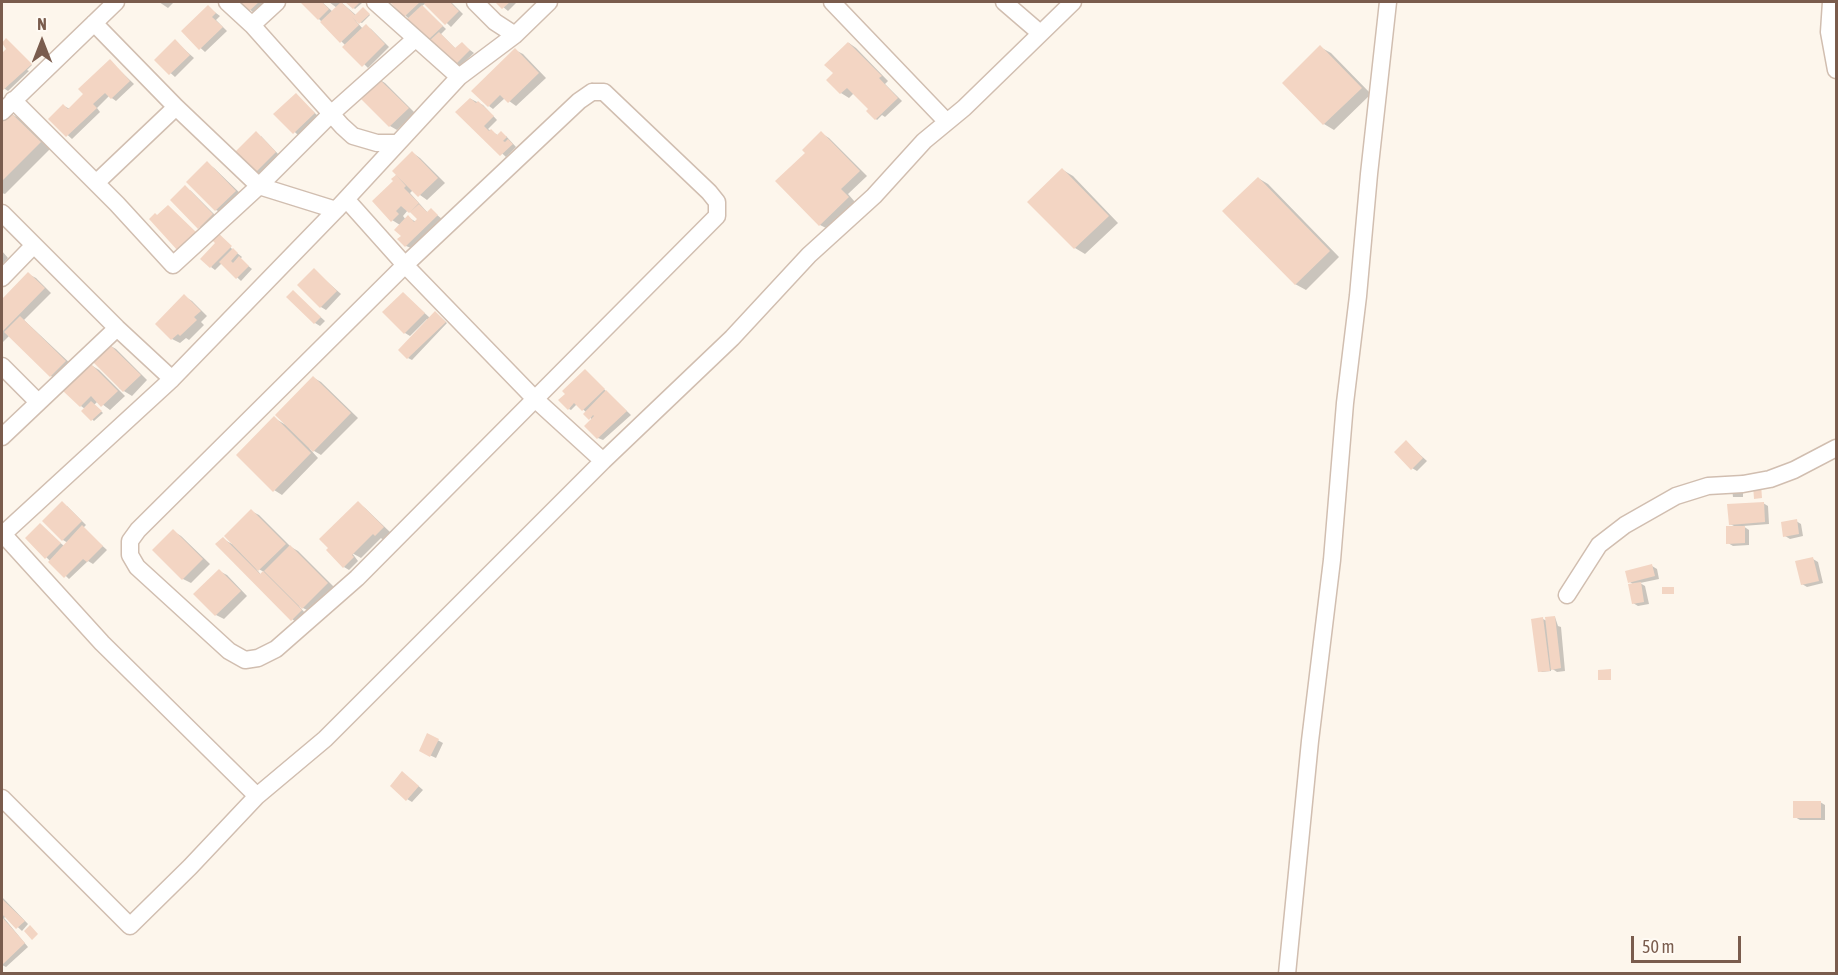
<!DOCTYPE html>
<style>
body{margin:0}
#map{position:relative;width:1838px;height:975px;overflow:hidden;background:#fdf6ec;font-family:"Asap Condensed",sans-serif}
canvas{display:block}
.frame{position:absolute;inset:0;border:3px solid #7a5c4d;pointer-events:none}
.north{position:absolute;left:12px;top:12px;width:60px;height:60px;-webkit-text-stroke:4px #fffaf3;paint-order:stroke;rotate:0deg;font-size:16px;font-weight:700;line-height:24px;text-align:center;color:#7a5c4d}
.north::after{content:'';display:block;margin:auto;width:21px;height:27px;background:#7a5c4d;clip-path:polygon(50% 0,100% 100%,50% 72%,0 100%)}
.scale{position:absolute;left:1631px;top:936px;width:110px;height:27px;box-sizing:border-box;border:3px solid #7a5c4d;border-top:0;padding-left:8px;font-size:18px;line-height:21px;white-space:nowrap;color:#7a5c4d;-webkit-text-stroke:4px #fffaf3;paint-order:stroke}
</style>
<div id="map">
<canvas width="1838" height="975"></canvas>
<div class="frame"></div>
<div class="north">N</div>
<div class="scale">50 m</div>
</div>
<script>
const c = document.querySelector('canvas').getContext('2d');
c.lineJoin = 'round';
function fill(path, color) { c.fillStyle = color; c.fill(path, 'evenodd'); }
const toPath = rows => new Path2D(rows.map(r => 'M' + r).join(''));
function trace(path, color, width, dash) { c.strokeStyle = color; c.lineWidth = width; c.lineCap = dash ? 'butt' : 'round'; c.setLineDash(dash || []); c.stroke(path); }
fill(toPath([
 [159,2,174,2,168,8],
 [241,2,266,2,254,13],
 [302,2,322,2,333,12,337,8,329,2,343,2,342,3,356,15,365,10,370,15,362,23,356,21,363,29,366,26,371,29,389,47,368,68],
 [347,2,361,2,362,3,355,9],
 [392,2,451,2,463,14,451,27,426,3,422,6,446,29,441,34,456,49,462,44,474,53,458,68],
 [497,2,514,2,516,3,508,11],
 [208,7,220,16,216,20,227,31,205,52,183,32],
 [8,41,32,65,27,70,29,71,8,91,2,87,2,55,8,49],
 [175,41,194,58,175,77,156,60],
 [849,43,856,48,888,81,885,84,902,101,885,117,882,115,877,120,876,119,870,109,854,93,849,98,841,93,828,80,835,73],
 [1320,47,1331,53,1371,94,1334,130,1324,124],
 [515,50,523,54,546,78,516,106,505,98,493,109,489,106],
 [110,61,134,84,116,101,109,96,97,108,100,112,72,139,50,119,64,106,70,109,85,94],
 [377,78,385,83,415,113,397,130,390,126],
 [296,95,319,117,299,136,276,114],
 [471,99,483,105,497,120,488,129,499,136,506,136,516,147,506,157,457,112],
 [10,113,20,119,50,149,5,194,2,193,2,121],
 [821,133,829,138,867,176,848,194,855,202,828,229,820,225,807,153],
 [261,136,280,156,258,176,254,173],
 [413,153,420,158,445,183,427,200,413,190,410,193,428,213,431,210,442,219,411,248,406,246,400,225,392,220,395,181,393,179],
 [408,210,419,219,416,222,408,217,406,220,403,216],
 [207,163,214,168,243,196,224,214,216,210],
 [1063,170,1073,176,1118,223,1085,254,1075,248],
 [1258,178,1268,184,1339,257,1306,290,1295,284],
 [190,190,217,217,204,230,199,227],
 [219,234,232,249,242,257,240,259,252,269,241,281,222,263,215,270,211,267,221,248],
 [2,251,8,258,2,265],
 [314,270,341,294,326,310,321,307],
 [28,274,36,278,51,293,24,320,73,366,58,381,51,376,10,335,2,343,2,301],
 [293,292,325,321,320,326,315,323],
 [403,293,430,318,437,314,447,323,412,360,408,358,429,321,427,319,410,336,405,333],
 [184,296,192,301,207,316,201,322,204,325,189,340,186,338,180,343,172,339],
 [109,345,116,349,147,380,132,396,119,388],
 [91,365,99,370,125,396,110,410,98,401,94,405,103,413,94,421,83,411,85,409,81,406],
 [585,371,631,415,603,440,598,438,592,420,586,412,577,404,571,410,569,409],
 [314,378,321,382,358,418,321,455,309,448,318,458,282,495,274,490,274,418,286,425],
 [1406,442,1427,461,1417,471,1412,468],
 [1732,489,1743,489,1743,497,1733,497],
 [358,503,365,508,391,533,383,540,381,538,361,558,352,553,358,561,349,570,344,567],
 [1763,503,1768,506,1769,524,1743,526,1749,530,1749,545,1733,546,1728,543,1736,527,1730,524],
 [67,506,86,525,83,528,107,550,93,564,88,561,69,579,46,557,40,525,64,546,68,543,63,540],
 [251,511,259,515,291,547,298,551,335,588,311,612,299,606,305,613,296,622,292,619,223,539,232,544],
 [255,567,264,572,261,575],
 [1796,521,1801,524,1803,536,1790,539,1785,536],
 [173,531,181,536,210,564,191,583,183,579],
 [1813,559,1818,562,1823,583,1807,587,1802,584],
 [1652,566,1657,569,1659,579,1640,583,1645,586,1649,604,1638,606,1633,603,1634,585,1630,582],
 [219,571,227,575,247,596,224,619,216,615,195,594],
 [1555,617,1558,626,1561,627,1565,671,1557,672,1551,668,1551,671,1542,672,1540,671,1543,619,1547,621],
 [428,735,443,743,436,758,425,753],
 [407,776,423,790,412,802,407,799],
 [1820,802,1825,805,1825,820,1800,820,1795,817],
 [2,897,28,924,22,931,6,916,4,918,28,947,6,967,2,965]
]), '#0003');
fill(toPath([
 [238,2,259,2,248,12],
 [300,2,322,2,329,9,318,20],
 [341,2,355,15,363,7,370,14,359,24,352,17,359,25,340,43,320,22],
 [345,2,360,2,353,9],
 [390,2,420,2,404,17],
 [426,2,450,2,459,11,445,25,424,4],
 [495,2,510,2,502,9],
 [208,5,216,13,212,17,223,27,199,50,181,31],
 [422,5,443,26,428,40,407,19],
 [366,24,385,44,362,67,342,47],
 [439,32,455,48,462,42,470,50,453,67,428,42],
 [6,38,32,64,2,91,2,53,6,49,2,43],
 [175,39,190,55,169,75,154,60],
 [848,42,882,76,879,78,898,98,875,120,866,111,868,109,847,88,840,94,826,80,833,73,824,65],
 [1320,45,1362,88,1323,125,1282,83],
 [515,48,539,73,508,103,500,95,488,107,471,91],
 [110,59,130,81,111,99,105,93,93,104,97,108,66,137,48,119,63,104,68,109,83,94,78,89],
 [377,77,409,108,389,127,358,96],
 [296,93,315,113,293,134,273,114],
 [470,98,476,103,478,101,494,116,484,126,489,131,491,129,497,135,501,131,507,137,503,141,505,142,508,139,513,144,500,156,455,112],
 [9,111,41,142,2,181,2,119],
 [256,131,276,152,253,175,233,154],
 [821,131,860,171,841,189,849,197,819,226,775,181,805,153,802,150],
 [412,151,438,178,418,197,392,171],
 [207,161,236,191,215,211,186,182],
 [1062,168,1109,216,1074,249,1027,202],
 [396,175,406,186,404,188,419,203,409,213,401,206,396,211,399,214,391,222,372,201,393,181,391,179],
 [1258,177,1330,251,1295,285,1222,211],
 [185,185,213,214,198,229,170,200],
 [419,204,427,212,431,208,438,215,405,247,397,239,401,236,394,230,408,215,414,222,417,219,410,212],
 [168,205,196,232,178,251,149,219,155,213,157,215],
 [217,232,232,246,210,268,200,259,215,243,210,238],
 [233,248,238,253,231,261,233,263,239,256,249,266,236,279,219,262],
 [314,268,337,291,320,308,297,285],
 [28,272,45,288,2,332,2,299],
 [293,290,321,317,314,324,286,297],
 [403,292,425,313,404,334,382,312],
 [184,294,201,311,194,317,197,320,180,336,178,334,171,340,155,324],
 [435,311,446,322,407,359,398,350],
 [20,316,66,361,50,377,4,332],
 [108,343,141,375,123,392,91,360],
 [91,364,118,391,101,407,91,396,80,407,63,391],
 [585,369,605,389,582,411,574,403,568,410,558,400,565,394,562,391],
 [313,376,351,413,313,452,275,415],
 [606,390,627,411,597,439,584,426,594,416,593,415,589,420,583,414],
 [91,401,102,411,91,421,81,411],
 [274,416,311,453,273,492,236,455],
 [1406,440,1423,458,1411,470,1394,452],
 [1761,484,1762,498,1754,499,1753,485],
 [62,501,82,521,62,541,42,521],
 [358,501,384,527,375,536,373,534,352,555,354,557,343,568,326,550,328,548,319,539],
 [1764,502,1765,522,1729,525,1727,504],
 [251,509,286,544,258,571,224,536],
 [1797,519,1799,534,1783,537,1781,522],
 [40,523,61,543,45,559,25,538],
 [82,525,103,546,87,562,83,559,64,578,48,562],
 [1726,526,1745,526,1745,543,1726,544],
 [173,529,203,559,182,580,152,550],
 [223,537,260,574,263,571,302,610,291,621,215,544],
 [290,545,328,583,302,609,264,571],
 [1813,557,1819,581,1801,585,1795,561],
 [1652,564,1655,576,1628,583,1625,571],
 [219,569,241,591,215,616,193,594],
 [1641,582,1644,602,1632,604,1628,584],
 [1662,587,1674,587,1674,594,1662,594],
 [1555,616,1561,668,1551,670,1545,617],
 [1543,617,1550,671,1538,672,1531,619],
 [1611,669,1611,680,1598,680,1598,670],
 [427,733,439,739,430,757,419,751],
 [402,771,419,786,406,801,390,786],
 [1793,801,1821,801,1821,818,1793,818],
 [2,899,25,921,16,929,2,914],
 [2,917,25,943,2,965],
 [30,925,38,934,32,940,24,931]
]), '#f3d5c3');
const minor = toPath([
 [227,2,252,25,342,126,353,136,377,143,398,143],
 [375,2,459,77],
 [475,2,495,22,515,35],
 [832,2,947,122],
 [1004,2,1040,33],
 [1831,2,1829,32,1836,70],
 [94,23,176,107,259,186,336,210],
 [252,25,277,2],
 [592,92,604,92,709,192,717,202,717,216,357,578,276,649,258,658,245,660,229,651,137,567,130,555,130,541,138,530,405,265,579,101,592,92],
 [13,100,117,204,173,265,259,186,332,113,415,39],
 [2,112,116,2],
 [96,183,176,107],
 [346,199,405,265,535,399,603,461],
 [2,213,117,328,172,379],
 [2,278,34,245],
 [2,366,38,402],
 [2,437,117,328],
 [2,533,102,643,257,796],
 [2,535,172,379,336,210,459,77,515,35,549,2],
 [1567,595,1599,545,1625,525,1676,496,1708,486,1743,484,1770,479,1794,470,1836,448],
 [2,798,130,926,190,867,257,796,325,739,603,461,732,338,809,255,874,196,924,141,964,108,1073,2],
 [1287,974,1310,741,1332,560,1345,403,1358,296,1369,174,1388,2]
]);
trace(minor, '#d1beb0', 19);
trace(minor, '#fff', 16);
</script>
